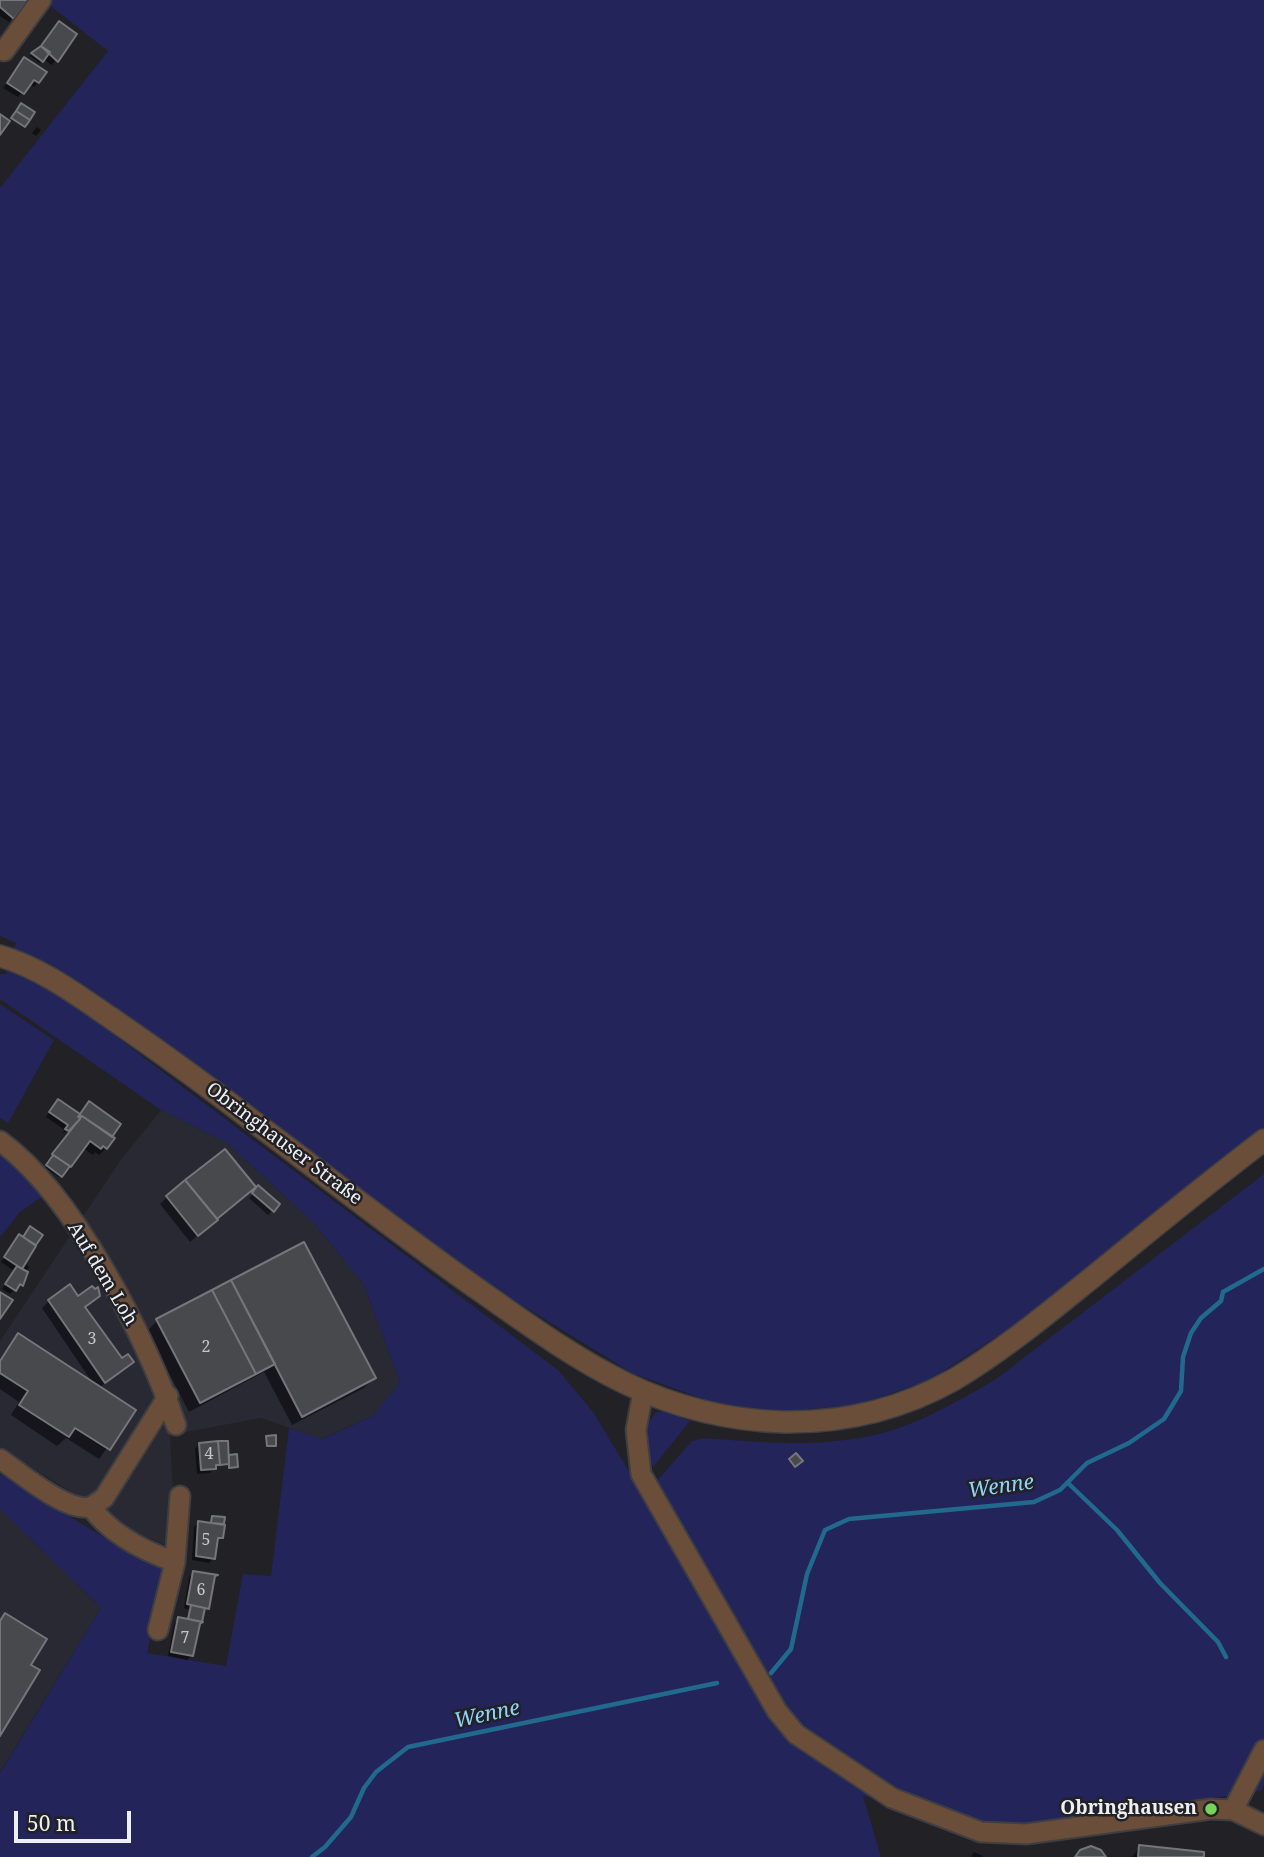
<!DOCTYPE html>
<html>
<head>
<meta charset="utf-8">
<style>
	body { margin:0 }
	#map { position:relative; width:1264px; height:1857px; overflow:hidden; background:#212126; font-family:"Noto Serif",serif }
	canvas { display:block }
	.scale { position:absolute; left:14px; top:1811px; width:117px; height:32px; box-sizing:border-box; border:4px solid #eeeff2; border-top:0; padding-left:9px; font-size:21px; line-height:24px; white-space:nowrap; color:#eeeff2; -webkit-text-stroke:5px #212126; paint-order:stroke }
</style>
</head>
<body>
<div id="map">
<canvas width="1264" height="1857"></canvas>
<div class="scale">50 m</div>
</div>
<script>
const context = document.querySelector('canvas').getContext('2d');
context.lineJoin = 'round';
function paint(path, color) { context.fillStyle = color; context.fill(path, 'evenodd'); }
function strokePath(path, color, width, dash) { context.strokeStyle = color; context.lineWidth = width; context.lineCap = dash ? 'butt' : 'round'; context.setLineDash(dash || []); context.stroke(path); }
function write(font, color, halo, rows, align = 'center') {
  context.font = font + ' "Noto Serif",serif'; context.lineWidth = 5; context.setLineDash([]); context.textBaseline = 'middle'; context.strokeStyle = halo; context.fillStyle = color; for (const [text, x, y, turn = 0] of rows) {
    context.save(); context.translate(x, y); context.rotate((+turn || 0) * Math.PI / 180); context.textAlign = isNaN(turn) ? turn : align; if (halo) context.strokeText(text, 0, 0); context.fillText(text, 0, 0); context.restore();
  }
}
const built = new Path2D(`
	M161,1110L226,1142L315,1224L364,1285L400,1382L373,1416L321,1439L261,1418L170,1435L174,1510L168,1546L130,1530L0,1447V1341L120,1161Z
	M0,1509L101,1608L0,1772Z`);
const green = new Path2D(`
	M43,0H1264V1130L1010,1328L928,1381L856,1405L785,1411L725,1407L632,1373L476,1277L114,1035L558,1370L593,1412L767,1698L655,1483L692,1441L704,1438C756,1442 807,1447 859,1438C908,1431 953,1404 996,1379L1264,1174V1784L1261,1791L1009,1828L863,1796L881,1857H0V1773L101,1608L0,1509V1474L133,1555L165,1570L147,1653L226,1666L243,1574L271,1576L289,1428L322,1439L373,1416L400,1382L364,1285L315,1224L226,1142L161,1110L0,999V974H6L16,943L0,936V188L108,51Z
	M0,1004L54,1040L8,1123L0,1118Z
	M0,1155L17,1167L43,1196L20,1212L0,1237Z
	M663,1411L690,1421L653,1467L647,1453L644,1429L655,1413Z`);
const shadow = new Path2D(`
	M0,0H25L9,22L0,16Z
	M55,28L56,60L52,65L43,59L40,63L30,56L35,50L38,52Z
	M24,59L38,82L34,87L29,84L18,97L3,88Z
	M37,127L41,130L36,136L32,133Z
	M54,1105L79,1115L84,1108L106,1148L99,1155L95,1152L93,1155L83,1148L59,1177L45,1168L49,1163L46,1162L75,1126L62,1134L65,1130L46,1117Z
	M254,1187L190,1242L160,1204L167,1197Z
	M258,1188L278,1205L268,1215L249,1198Z
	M28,1230L40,1235L21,1270L26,1264L29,1267L22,1278L24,1280L10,1294L2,1289L14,1271L1,1262L15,1241L24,1240Z
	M98,1296L84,1308L122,1361L131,1362L99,1388L134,1411L99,1459L66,1438L57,1446L11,1415L19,1402L0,1389V1359L19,1336L94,1385L42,1308L49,1301Z
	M157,1321L374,1378L364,1388L292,1425L264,1372L189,1412L147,1331Z
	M199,1444L227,1457L235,1456L236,1466H217L210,1473L197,1474L195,1449Z
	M212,1517L222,1524L214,1558L209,1563L192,1560L194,1527L198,1523L210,1524Z
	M194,1573L207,1608L199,1623L192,1655L187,1660L168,1656L174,1624L178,1619L187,1621L190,1610L184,1608L189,1577Z
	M1140,1847L1202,1857H1132Z
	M974,1852L983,1856L982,1857H971Z`);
const stream = new Path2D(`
	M1068,1483L1117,1530L1160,1583L1218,1642L1226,1657
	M771,1673L791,1649L807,1574L825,1530L849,1519L1034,1502L1060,1490L1087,1463L1129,1443L1164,1419L1181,1391L1183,1357L1191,1333L1201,1318L1221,1301L1223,1292L1264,1269
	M312,1857L325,1847L351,1817L364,1788L376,1772L408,1747L717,1683`);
const building = new Path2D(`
	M0,0H28L14,19L0,7Z
	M59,21L77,34L58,62L41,46Z
	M41,46L50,52L43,62L31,53Z
	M24,57L47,72L39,83L34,80L24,94L7,83Z
	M21,103L35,112L30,120L16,111Z
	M16,111L30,120L25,127L11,118Z
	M0,114L10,121L0,135Z
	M58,1099L80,1114V1119L69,1131L65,1129L68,1125L49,1112Z
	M89,1101L121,1124L112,1137L82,1116L78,1117Z
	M82,1116L115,1138L107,1149L103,1146L101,1149L90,1141L71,1167L52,1154Z
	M225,1149L256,1187L217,1219L185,1180Z
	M53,1155L70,1166L62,1177L46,1165Z
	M185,1180L218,1220L198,1236L166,1196Z
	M258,1185L280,1204L274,1212L252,1193Z
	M30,1226L43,1235L36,1245L23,1237Z
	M19,1234L36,1246L22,1269L4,1257Z
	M304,1242L376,1378L302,1417L231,1280Z
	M17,1266L28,1272L23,1286L20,1284L16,1291L5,1284Z
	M231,1280L275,1364L256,1374L212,1290Z
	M70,1284L78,1296L92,1286L95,1289L98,1287L100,1296L85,1307L122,1358L128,1354L134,1362L105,1383L48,1300Z
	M212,1290L256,1374L200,1403L156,1319Z
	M0,1292L13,1300L0,1319Z
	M18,1333L136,1410L110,1450L75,1428L69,1437L19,1405L28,1391L0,1373V1361Z
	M276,1435V1446H267L266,1436Z
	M218,1441H228L229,1464L220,1465Z
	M218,1441L220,1465H216V1469L201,1470L199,1443Z
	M796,1453L803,1461L795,1467L789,1459Z
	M237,1454L238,1467L229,1468V1455Z
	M212,1516L225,1517L224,1524L211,1523Z
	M198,1521L225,1525L223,1538H218L215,1559L196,1556Z
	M193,1571L218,1575L215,1576L209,1609L187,1604Z
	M191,1605L205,1608L202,1622L188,1619Z
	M5,1613L47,1639L31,1665L40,1670L0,1736V1621Z
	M178,1617L203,1622L200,1624L193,1656L171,1652Z
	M1139,1845L1204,1852V1857H1138Z
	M1091,1846L1101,1850L1106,1857H1075L1080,1850Z`);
const minor = new Path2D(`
	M4,51L41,0
	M0,1141C74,1195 147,1338 176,1425
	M643,1392L636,1430L641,1474L777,1711L796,1734L892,1798L981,1832L1026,1834L1211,1809L1233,1810L1264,1825
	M0,1459C21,1473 67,1513 91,1507C111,1535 144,1551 175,1562
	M91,1507L104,1498L168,1396
	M158,1630L175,1562L180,1496
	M1233,1810L1264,1750`);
const tertiary = new Path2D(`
	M0,956C41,968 76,994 111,1018C162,1053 213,1090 262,1128C334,1182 405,1238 479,1290C578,1360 656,1418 783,1422C843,1423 902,1409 955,1379C1005,1349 1049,1312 1094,1276C1150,1230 1206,1184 1264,1140`);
const markers = [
	[1211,1809,7,"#77d259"]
];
const numberNames = [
	["3",92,1339],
	["2",206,1347],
	["4",209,1454],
	["5",206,1540],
	["6",201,1590],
	["7",185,1638]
];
const streetNames = [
	["Obringhauser Straße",284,1144,37],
	["Auf dem Loh",102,1274,59]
];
const poiNames = [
	["Obringhausen",1197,1809]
];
const waterNames = [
	["Wenne",1001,1487,-8],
	["Wenne",487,1715,-12]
];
paint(built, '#282933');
paint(green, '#23245a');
paint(shadow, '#0007');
strokePath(stream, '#216a8e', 4.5);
paint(building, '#48494d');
strokePath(building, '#75767b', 2);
strokePath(minor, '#3e3e43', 23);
strokePath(tertiary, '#3e3e43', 24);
strokePath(minor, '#6a4e39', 19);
strokePath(tertiary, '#6a4e39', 21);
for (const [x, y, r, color] of markers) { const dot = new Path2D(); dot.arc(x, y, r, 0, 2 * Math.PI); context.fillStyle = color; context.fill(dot); strokePath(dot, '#212126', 2.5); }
write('16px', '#c4c6c9', null, numberNames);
write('19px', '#eeeff2', '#212126', streetNames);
write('bold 19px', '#eeeff2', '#212126', poiNames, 'right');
write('italic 21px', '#8fd2f7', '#212126', waterNames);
</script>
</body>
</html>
